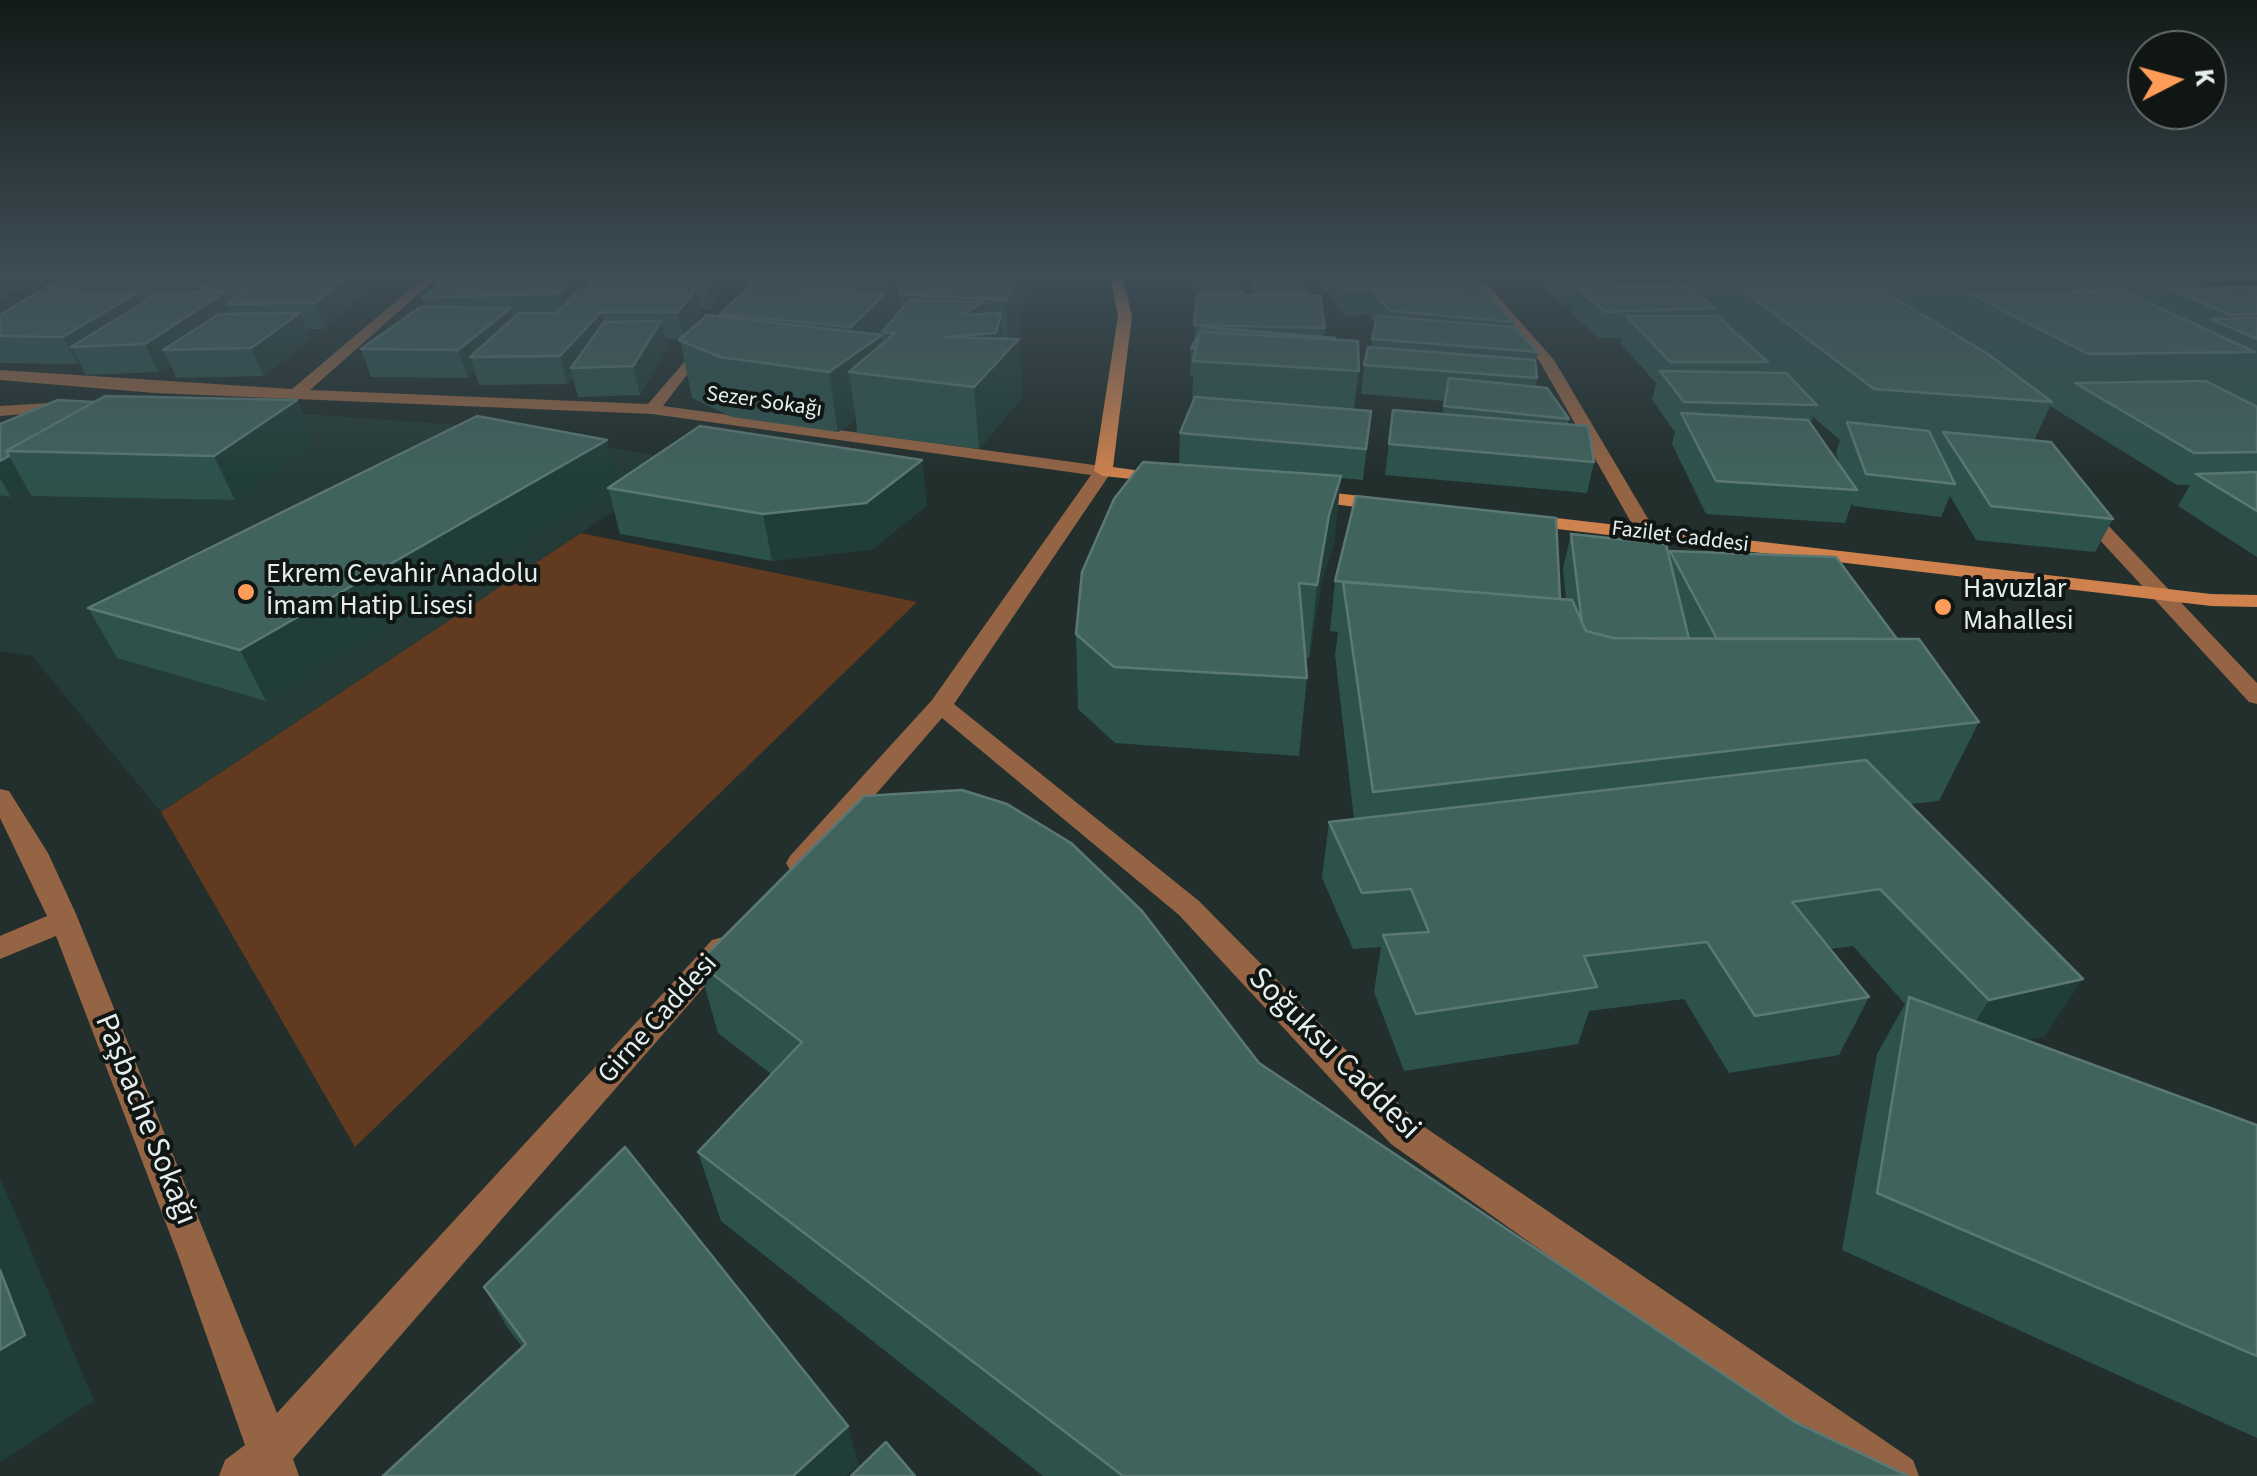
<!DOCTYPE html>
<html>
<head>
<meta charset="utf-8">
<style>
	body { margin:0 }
	#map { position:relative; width:2257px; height:1476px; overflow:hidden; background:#222f2c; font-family:"Source Sans 3",sans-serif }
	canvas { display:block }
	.north { position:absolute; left:2127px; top:30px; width:100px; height:100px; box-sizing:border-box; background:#101614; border:2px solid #666c6b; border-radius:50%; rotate:84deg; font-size:28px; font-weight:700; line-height:40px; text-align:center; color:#e6eeed }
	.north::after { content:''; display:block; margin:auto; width:35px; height:45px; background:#fe9c58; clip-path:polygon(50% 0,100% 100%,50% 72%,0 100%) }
</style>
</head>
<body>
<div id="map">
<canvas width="2257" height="1476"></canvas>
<div class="north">K</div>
</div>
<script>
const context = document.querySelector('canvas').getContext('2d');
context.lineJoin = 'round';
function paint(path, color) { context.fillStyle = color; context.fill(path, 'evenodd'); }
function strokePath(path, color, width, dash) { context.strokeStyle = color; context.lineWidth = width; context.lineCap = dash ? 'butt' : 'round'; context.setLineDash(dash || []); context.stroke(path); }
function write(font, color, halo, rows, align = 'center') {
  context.font = font + ' "Source Sans 3",sans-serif'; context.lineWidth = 8; context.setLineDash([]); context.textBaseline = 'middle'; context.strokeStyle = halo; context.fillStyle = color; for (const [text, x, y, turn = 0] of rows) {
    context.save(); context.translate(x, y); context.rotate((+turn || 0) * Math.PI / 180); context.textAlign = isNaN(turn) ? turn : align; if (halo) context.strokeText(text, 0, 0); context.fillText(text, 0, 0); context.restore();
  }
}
const built = new Path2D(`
	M109,400L488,427L689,461L161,812L32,656L0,651V454Z`);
const green = new Path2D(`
	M581,533L917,602L355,1147L161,812Z`);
const street = new Path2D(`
	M427,275H440L310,390L648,404L706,337L713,341L663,406L1109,467L1112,471L954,704L1199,901L1417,1122L1913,1460L1919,1476H1859L1391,1144L1179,915L942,718L810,870H790L786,863L790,856L932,700L1091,475L652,414L155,393L0,380V370L292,389Z
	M1466,275H1479L1554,360L1657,534L1654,538H1640L1540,362Z
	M66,402L74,407L72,410L0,416V406Z
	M2082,503L2089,505L2257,683V704L2249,702L2075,513V505Z
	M0,789L9,791L48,853L76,914L277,1413L712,940L723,937L734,940L738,948L293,1459L299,1476H219L225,1460L245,1445L178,1255L56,936L0,959V936L47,916L0,818Z`);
const secondary = new Path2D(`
	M1110,275H1122L1132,316L1113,467L1170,475V483L1103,476L1094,471L1118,316Z
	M1308,490L1388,499L1397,505L1388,511L1301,500L1299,496Z
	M1522,514L2211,594L2257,595V607L2211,606L1515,524L1512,520Z`);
const wall = new Path2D(`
	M65,275H389L381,281H373L374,284L326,329H307L311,340L263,376L176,378L170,364L158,372L86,375L80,363L77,364L0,363V315L48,292L45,288Z
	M447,275H596L586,285L587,290L588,286L597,275H735L732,281H723L724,286L712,309H700L701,314L690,330L721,317L720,314L748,288L746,279L1032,289L1033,298L1020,315L1021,326L1015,339H1019L1022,397L979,449L857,433L856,419L838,432L732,417L692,398L680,339H665L667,348L640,395L578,397L573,378L567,384L479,385L475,372L468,378L371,377L361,349L426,307L423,298Z
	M1189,275H1224V278L1244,295H1253L1246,275H1299L1325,328L1324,337L1359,371L1354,409L1371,411L1363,480L1341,478L1334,543L1321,584L1309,658L1305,657L1307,678L1299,756L1115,743L1078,709L1076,634L1179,464L1180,433L1192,405L1193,376H1190L1191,348L1194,342L1197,294V290H1192L1189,285Z
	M1313,275H1472L1480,283V288L1514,322V327L1538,352L1535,364L1537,378L1536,387L1569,419L1568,424L1594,462L1587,493L1385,475L1393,410L1442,414L1445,401L1361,394L1364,365L1371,347L1376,324L1370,317V314L1345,316L1329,296L1330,291H1324Z
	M1543,275H2202L2195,288L2257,287V557L2178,506L2190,485H2177L2050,406L2034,441L2113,519L2095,552L1976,540L1950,496L1941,517L1853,506L1852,503L1845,523L1706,514L1672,444L1675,432L1652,400L1656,383L1620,343L1621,338H1599L1571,314L1573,306H1565L1541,284ZM1813,417L1840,440L1836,453L1840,466L1810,424Z
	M297,400L314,442L235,500L32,496L27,488L11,497L0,495V424L94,402Z
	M618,481L927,505L873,549L772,561L620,534L609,491L266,701L117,658L88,608Z
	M1571,534L1669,556L1670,551L1897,639L1979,722L1939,801L1910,804L2045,1036L2027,1040L2257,1125V1438L1842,1250L1877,1054L1905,1004L1853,946L1830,949L1869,997L1839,1055L1729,1073L1684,999L1589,1011L1578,1044L1404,1071L1374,992L1381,947L1353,949L1322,878L1329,822L1354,819L1335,655L1338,632L1330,631L1335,581L1566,599L1563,568Z
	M698,963L1259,1063L1793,1421L1908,1476H1043L721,1221L698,1152L771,1074L718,1033Z
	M484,1287L859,1465L522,1347L507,1327Z`);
const shadedWall = new Path2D(`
	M0,275H59L29,291L6,292L8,297L0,302Z
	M204,275H229L200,287L207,304L226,291L231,304H227L234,320L163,350L170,364L158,372L145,344L202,307L192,284Z
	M348,275H370L374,284L326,329L316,303Z
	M379,275H389L381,281Z
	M574,275H584L588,290L566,319L559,293Z
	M585,275H596L588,285Z
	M712,275H722L724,286L712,309L707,283Z
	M886,275H916L899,294L900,314L882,332L887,377L849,372L856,419L838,432L829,372L855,354L851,327L879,299L878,287Z
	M1016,275H1039L1032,289L1033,298L1020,315L1021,326L1013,345L1019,339L1022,397L979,449L974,387L950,384L962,315L983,302L985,334L1001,313L1004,355L1008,350L1006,300Z
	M696,288L701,314L684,339L678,312Z
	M137,293L149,319L71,347L80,363L77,364L63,337Z
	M511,308L519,335L470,357L475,372L468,378L458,350Z
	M601,312L608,339L571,368L573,378L567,384L560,356Z
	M300,313L311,340L263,376L251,348Z
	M661,321L667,348L640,395L633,366Z
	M297,400L314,442L235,500L214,456Z
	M607,440L619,484L608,488L609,491L266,701L240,650Z
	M9,456L27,488L11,497L0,478V461Z
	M922,460L927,505L873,549L772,561L763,514Z
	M1341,476L1334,543L1321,584L1309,658L1317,585L1329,515Z
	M2083,979L2045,1036L1954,1057L1989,1000Z
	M0,1177L94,1401L0,1462Z
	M848,1426L859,1465L846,1476H793Z`);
const building = new Path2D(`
	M65,275H204L192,284L45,288Z
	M221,275H348L316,303L227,304L254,285L200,287Z
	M447,275H574L559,293L423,298Z
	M597,275H712L707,283L588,286Z
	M752,275H886L878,287L746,279Z
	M910,275H1017L1006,300L899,294Z
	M1191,275H1224V276L1192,277Z
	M1251,275H1299L1309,296L1259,295Z
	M1335,275H1472L1480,283L1347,290Z
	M1563,275H1680L1684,278L1570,280Z
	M1734,275H1845L1858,283L1746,284Z
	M1940,275H2065L2074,279L1953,282Z
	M1232,278L1244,295L1206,294L1197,280Z
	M752,284L884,294L851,327L720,314Z
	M1683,285L1716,308L1605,312L1577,288Z
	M1479,287L1514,322L1390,311L1373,291Z
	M2257,287V314L2230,315L2171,289Z
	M696,288L678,312H601L560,356L470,357L519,313H557L579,290Z
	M1878,288L1988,354L2052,402L1874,389L1744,291Z
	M226,291L145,344L71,347L159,293Z
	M2123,291L2255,352L2088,354L1971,294Z
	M38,292L137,293L63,337L0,336V315Z
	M1197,294L1320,296L1325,328L1194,325Z
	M910,300L983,302L962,315L1001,313L996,333L945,337L1019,339L974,387L849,372L895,333L882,332Z
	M420,307L511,308L458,350L361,349Z
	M300,313L251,348L163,350L219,314Z
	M707,315L882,335L829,372L720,357L679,340Z
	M1377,316L1514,327L1538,352L1372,339Z
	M1627,316H1717L1768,362H1670Z
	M2257,318V339L2211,319Z
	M661,321L633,366L571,368L604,322Z
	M1203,327L1335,338L1334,339L1200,332L1196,348H1191Z
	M1200,332L1358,341L1359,371L1193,361Z
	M1368,347L1535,360L1537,378L1364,365Z
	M1660,371L1786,373L1817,405L1684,402Z
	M1449,378L1547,388L1569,419L1444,406Z
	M2206,381L2257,407V452L2194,453L2075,383Z
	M105,396L297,400L214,456L6,451Z
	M1195,397L1371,411L1366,449L1180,433Z
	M58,400L94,402L6,451L9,456L0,461V424Z
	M1393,410L1588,426L1594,462L1389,444Z
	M1681,413L1808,420L1857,490L1716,481Z
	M477,416L607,440L240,650L88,608Z
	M1847,422L1929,431L1955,484L1866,474Z
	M700,426L922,460L866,503L763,514L608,488Z
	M1943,432L2051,442L2113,519L1991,506Z
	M1143,462L1341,476L1329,515L1317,585L1299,583L1307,678L1114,667L1076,634L1082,572L1114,499Z
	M2257,472V511L2196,474Z
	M1356,496L1556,518L1560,599L1335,581Z
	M1571,534L1666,544L1689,639L1613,638L1586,631L1582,623Z
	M1670,551L1836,557L1897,639H1717Z
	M1343,582L1572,600L1586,631L1613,638L1919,639L1979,722L1373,792Z
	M1866,760L2083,979L1989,1000L1880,889L1792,902L1869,997L1755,1016L1707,942L1584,956L1597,987L1416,1014L1383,935L1429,932L1411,889L1362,893L1329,822Z
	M962,790L1007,804L1071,843L1142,911L1259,1063L1793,1421L1908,1476H1123L698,1152L802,1042L698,963L864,796Z
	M1909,997L2257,1125V1356L1877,1193Z
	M625,1147L848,1426L793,1476H383L526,1344L484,1287Z
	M0,1270L25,1335L0,1350Z
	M886,1442L915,1476H851Z`);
const markers = [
	[246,592,10,"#fe9c58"],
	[1943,607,10,"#fe9c58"]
];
const farStreetnames = [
	["Sezer Sokağı",764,403,8],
	["Fazilet Caddesi",1680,538,7]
];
const poiNames = [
	["Ekrem Cevahir Anadolu",266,576],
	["İmam Hatip Lisesi",266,608],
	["Havuzlar",1963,591],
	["Mahallesi",1963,623]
];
const streetNames = [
	["Girne Caddesi",659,1020,-48]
];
const nearStreetnames = [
	["Soğuksu Caddesi",1333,1055,45],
	["Paşbache Sokağı",144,1120,68]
];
paint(built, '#253b37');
paint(green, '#623a1f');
paint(street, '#956444');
paint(secondary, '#d0824e');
paint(wall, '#2d524c');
paint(shadedWall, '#203d38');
paint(building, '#41635d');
strokePath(building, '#5b7874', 2.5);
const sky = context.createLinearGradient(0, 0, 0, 481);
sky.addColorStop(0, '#131a18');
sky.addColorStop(0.57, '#3e4d56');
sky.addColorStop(1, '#3e4d5600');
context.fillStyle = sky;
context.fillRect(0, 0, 2257, 481);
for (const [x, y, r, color] of markers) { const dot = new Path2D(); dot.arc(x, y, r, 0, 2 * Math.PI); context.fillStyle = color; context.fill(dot); strokePath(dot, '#101614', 4); }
write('22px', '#e6eeed', '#101614', farStreetnames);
write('28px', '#e6eeed', '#101614', poiNames, 'left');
write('28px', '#e6eeed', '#101614', streetNames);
write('32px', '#e6eeed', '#101614', nearStreetnames);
</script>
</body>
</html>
